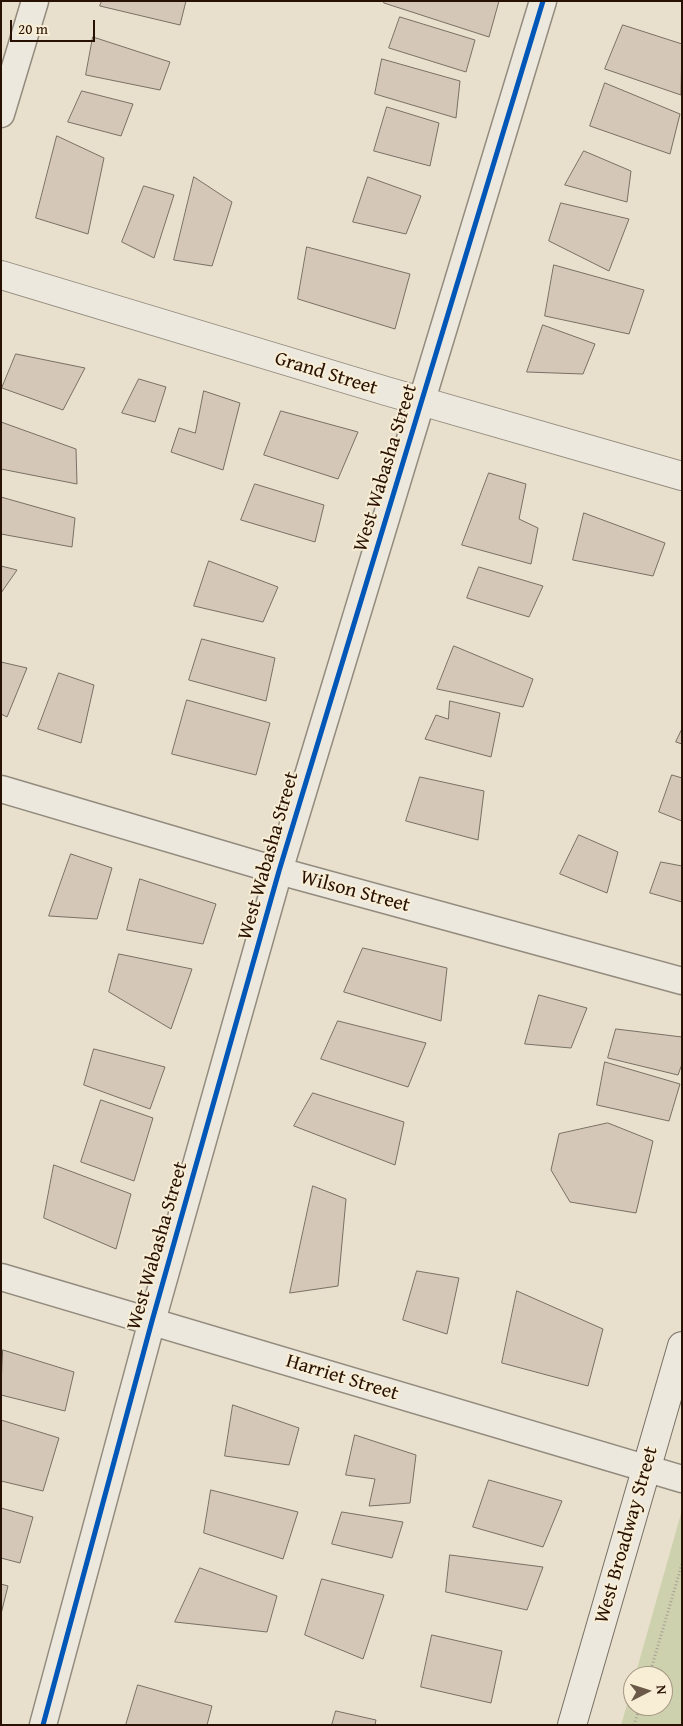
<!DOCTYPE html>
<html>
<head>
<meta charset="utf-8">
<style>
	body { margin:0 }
	#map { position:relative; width:683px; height:1726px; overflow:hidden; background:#e8e0cc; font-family:"Gentium Book Plus",serif }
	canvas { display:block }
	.frame { position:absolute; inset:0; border:2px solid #281103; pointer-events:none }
	.north { position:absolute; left:623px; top:1666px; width:50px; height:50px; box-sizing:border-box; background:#f8eed6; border:1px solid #a59682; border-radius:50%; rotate:85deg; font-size:14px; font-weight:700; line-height:20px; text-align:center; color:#281103 }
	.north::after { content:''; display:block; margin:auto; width:18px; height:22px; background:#6b5949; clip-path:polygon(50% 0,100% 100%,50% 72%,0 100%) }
	.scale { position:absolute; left:10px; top:20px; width:85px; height:22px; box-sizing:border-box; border:2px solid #281103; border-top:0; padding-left:6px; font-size:15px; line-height:18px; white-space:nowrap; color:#281103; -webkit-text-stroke:4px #f8eed6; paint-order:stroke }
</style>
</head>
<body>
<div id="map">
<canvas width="683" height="1726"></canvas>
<div class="frame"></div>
<div class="north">N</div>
<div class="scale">20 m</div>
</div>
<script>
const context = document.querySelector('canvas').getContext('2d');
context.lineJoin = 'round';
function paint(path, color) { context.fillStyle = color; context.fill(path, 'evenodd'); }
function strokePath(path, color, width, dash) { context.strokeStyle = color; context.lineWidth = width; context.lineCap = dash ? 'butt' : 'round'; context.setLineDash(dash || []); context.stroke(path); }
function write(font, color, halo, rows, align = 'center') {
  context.font = font + ' "Gentium Book Plus",serif'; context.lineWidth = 4; context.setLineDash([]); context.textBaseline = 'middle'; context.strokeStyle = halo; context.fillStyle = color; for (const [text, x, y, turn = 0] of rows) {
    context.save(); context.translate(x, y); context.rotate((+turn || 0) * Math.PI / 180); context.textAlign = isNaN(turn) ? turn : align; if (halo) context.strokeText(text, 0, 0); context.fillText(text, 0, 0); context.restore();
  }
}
const green = new Path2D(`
	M682,1510V1725H621L633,1684V1706H663V1676H635Z`);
const building = new Path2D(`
	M102,1H186L180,25L100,6Z
	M384,1H499L489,37L384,3Z
	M400,17L475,40L466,72L389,48Z
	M623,25L682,44L681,95L605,69Z
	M93,37L170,62L160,90L86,75Z
	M382,59L460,81L456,118L375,94Z
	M605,83L680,114L670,154L590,126Z
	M82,91L133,104L121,136L68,122Z
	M387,107L439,123L430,166L374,151Z
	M57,136L104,158L88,234L36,218Z
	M584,151L631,171L627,202L565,185Z
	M194,177L232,202L212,266L174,260Z
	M368,177L421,196L406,234L353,222Z
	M144,186L174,195L154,258L122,242Z
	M561,203L629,219L609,271L549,241Z
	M307,247L410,274L395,329L298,299Z
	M554,265L644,290L629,334L545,316Z
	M543,325L595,344L583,374L527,372Z
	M16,354L85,368L63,410L2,388Z
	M139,379L166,387L155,422L122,413Z
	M204,391L240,403L223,470L171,452L179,428L195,433Z
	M281,411L358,432L338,479L264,455Z
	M1,422L76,449L77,484L1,469Z
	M489,473L526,484L519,519L538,528L531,564L462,545Z
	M255,484L324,505L315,542L241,520Z
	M1,497L75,518L72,547L1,534Z
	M584,513L665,543L653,576L573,560Z
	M209,561L278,587L263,622L194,606Z
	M1,566L17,570L1,593Z
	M479,567L543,586L529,617L467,598Z
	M202,639L275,658L266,701L189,680Z
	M454,646L533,679L523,707L437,689Z
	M1,662L27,668L7,717L1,714Z
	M59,673L94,685L81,743L38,729Z
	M187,700L270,723L256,775L172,754Z
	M450,701L500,713L491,757L425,739L436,715L448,719Z
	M682,729V744L676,742Z
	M672,775L682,778V821L659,812Z
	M420,777L484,791L478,840L406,821Z
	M579,835L618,852L607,893L560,874Z
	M71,854L112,868L97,919L49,916Z
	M661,862L682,866V902L650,893Z
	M140,879L216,904L203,944L127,930Z
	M363,948L447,968L441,1021L344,992Z
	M119,954L192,969L171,1029L109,992Z
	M539,995L587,1008L571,1048L525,1044Z
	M338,1021L426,1043L408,1087L321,1059Z
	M616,1029L682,1037V1064L678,1075L608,1058Z
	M94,1049L165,1067L150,1109L84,1085Z
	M605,1062L680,1084L669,1121L597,1105Z
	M313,1093L404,1122L395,1165L294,1126Z
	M101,1100L153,1118L134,1181L81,1162Z
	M608,1123L653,1141L636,1213L570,1202L551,1170L559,1134Z
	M54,1165L131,1194L116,1249L44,1218Z
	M313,1186L346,1199L338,1286L290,1293Z
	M417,1271L459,1278L447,1334L403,1320Z
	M517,1291L603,1329L588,1386L502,1363Z
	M3,1350L74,1372L65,1411L1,1395Z
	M233,1405L299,1428L289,1465L225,1456Z
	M1,1420L59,1438L43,1491L1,1481Z
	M355,1435L416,1455L410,1503L369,1506L375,1479L346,1475Z
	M489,1480L562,1501L543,1547L473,1527Z
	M211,1490L298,1512L283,1559L204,1533Z
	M1,1508L33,1517L20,1563L1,1558Z
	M342,1512L403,1522L392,1558L332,1544Z
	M450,1555L543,1567L527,1610L446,1592Z
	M200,1568L277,1596L267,1632L175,1622Z
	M322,1579L384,1595L363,1659L305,1635Z
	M1,1584L8,1586L1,1614Z
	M432,1635L502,1651L491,1703L421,1687Z
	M138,1685L212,1706L207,1725H126Z
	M336,1711L376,1720L375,1725H332Z`);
const path = new Path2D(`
	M649,1676L682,1564
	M634,1725L640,1706`);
const minor = new Path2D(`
	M1,114L35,1
	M1,789L279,871L682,981
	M1,1277L682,1479
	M43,1725L152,1321L279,871L543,1`);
const tertiary = new Path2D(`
	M1,275L386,391L682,476`);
const secondary = new Path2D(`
	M572,1725L682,1346`);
const cycleway = new Path2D(`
	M43,1725L152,1321L279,871L543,1`);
const streetNames = [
	["Grand Street",326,374,17],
	["West Wabasha Street",386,468,-73],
	["West Wabasha Street",269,856,-74],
	["Wilson Street",355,892,15],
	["West Wabasha Street",158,1246,-74],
	["Harriet Street",342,1378,17],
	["West Broadway Street",627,1535,-74]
];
paint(green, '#ced1ae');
paint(building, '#d5c7b8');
strokePath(building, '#787064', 1);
strokePath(minor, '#938b7e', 29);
strokePath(tertiary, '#938b7e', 30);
strokePath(secondary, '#787064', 30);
strokePath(path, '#a69f96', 3, [1, 2.5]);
strokePath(minor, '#ece8de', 26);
strokePath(tertiary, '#ece8de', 28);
strokePath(secondary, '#ece8de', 28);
strokePath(cycleway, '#0057b8', 5);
write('20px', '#281103', '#f8eed6', streetNames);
</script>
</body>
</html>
